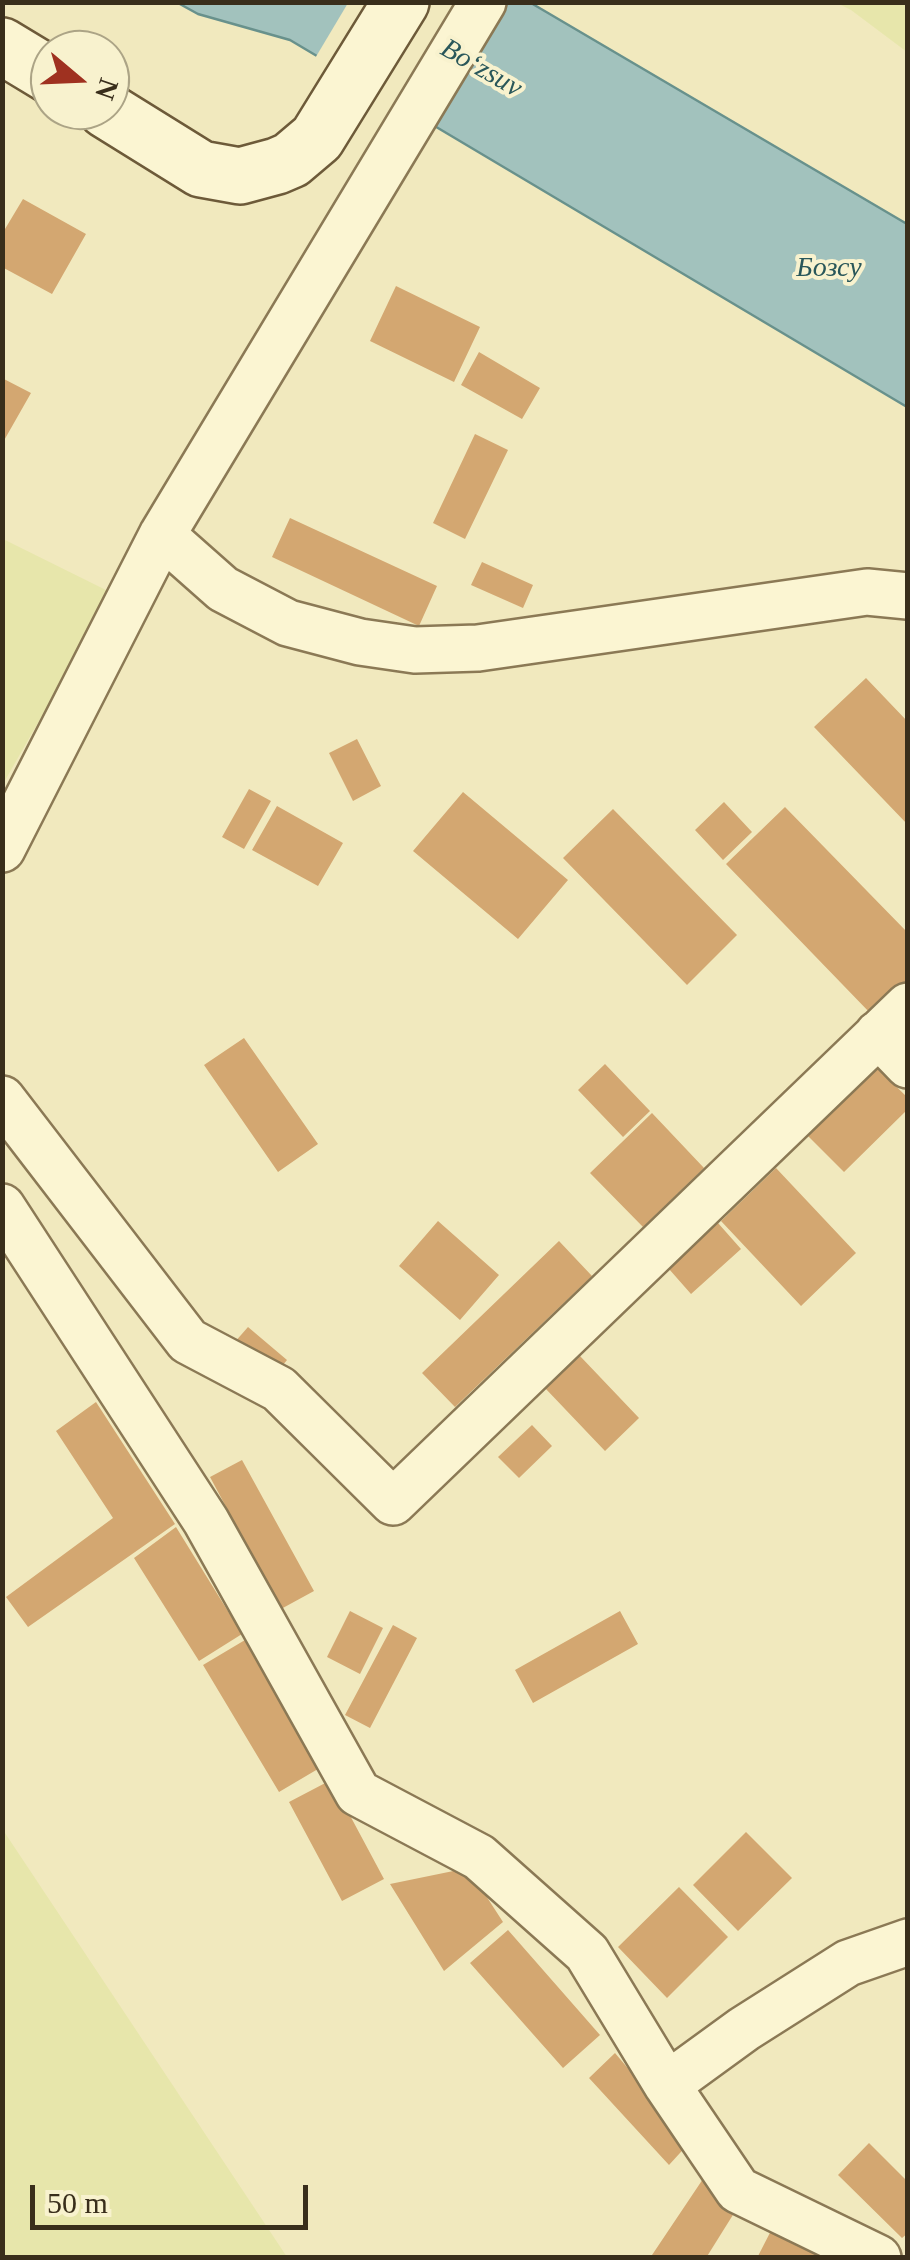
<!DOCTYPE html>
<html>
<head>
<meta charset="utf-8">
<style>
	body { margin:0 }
	#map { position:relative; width:910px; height:2260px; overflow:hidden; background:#f1e9be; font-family:"Times New Roman",serif }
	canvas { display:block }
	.frame { position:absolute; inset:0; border:5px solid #392e1b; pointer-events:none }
	.north { position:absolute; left:30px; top:30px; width:100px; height:100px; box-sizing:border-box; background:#f8f2ce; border:2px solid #aca486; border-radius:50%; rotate:109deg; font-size:28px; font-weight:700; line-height:40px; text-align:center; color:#392e1b }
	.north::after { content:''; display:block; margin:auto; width:35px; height:45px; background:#9f3120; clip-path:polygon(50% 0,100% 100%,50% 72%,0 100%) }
	.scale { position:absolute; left:30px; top:2185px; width:278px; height:45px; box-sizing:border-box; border:5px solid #392e1b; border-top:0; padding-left:12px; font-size:30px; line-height:35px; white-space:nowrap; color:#392e1b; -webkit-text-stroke:8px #f8f2ce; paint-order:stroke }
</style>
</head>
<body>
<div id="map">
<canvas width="910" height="2260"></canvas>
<div class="frame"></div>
<div class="north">N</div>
<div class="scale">50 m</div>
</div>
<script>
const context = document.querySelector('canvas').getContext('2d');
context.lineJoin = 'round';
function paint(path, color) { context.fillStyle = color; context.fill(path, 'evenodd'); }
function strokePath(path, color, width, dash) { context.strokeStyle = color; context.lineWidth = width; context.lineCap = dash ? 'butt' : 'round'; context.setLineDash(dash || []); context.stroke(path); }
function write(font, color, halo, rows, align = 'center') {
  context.font = font + ' "Times New Roman",serif'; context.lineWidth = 8; context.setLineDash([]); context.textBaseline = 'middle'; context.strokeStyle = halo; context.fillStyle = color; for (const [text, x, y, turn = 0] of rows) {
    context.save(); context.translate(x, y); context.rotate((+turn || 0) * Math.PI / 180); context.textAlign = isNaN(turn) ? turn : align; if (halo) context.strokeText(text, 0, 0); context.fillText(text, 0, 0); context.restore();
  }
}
const farmland = new Path2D(`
	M837,3H907V52L851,10Z
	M3,539L112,593L3,784Z
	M2,1830H3L287,2257H3Z`);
const water = new Path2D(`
	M178,3H531L907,224V407L290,40L198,14Z`);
const pier = new Path2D(`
	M348,3H507L433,130L314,60Z`);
const building = new Path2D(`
	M23,199L86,234L52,294L2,267V234Z
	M396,286L480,327L454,382L370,341Z
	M479,352L540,388L522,419L461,385Z
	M2,378L31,393L2,444Z
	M475,434L508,450L465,539L433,523Z
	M290,518L437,586L419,626L272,557Z
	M482,562L533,585L523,608L471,585Z
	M866,678L908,722V825L814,727Z
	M357,739L381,786L353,801L329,753Z
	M249,789L271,801L244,849L222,837Z
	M463,792L568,880L518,939L413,851Z
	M724,802L752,832L723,860L695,830Z
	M277,806L343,843L318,886L252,850Z
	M785,807L908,933V980L872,1015L726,864Z
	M613,809L737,935L687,985L563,858Z
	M244,1038L318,1144L278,1172L204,1065Z
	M605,1064L650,1111L623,1137L578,1090Z
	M874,1065L908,1098V1109L844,1172L807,1135Z
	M652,1113L704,1168L643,1227L590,1173Z
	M776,1168L856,1253L801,1306L721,1221Z
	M438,1221L499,1275L460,1320L399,1266Z
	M718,1223L741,1249L691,1294L669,1269Z
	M559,1241L592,1276L455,1407L422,1373Z
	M248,1327L287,1360L274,1376L234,1343Z
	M580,1356L639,1418L605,1451L545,1388Z
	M96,1402L175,1524L28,1627L6,1597L113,1518L56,1431Z
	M532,1425L552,1446L519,1478L498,1457Z
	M242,1460L314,1591L281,1609L210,1477Z
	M176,1527L242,1634L199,1661L134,1558Z
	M350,1611L383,1628L360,1674L327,1657Z
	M620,1611L638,1644L533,1703L515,1670Z
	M393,1625L417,1638L370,1728L345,1715Z
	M245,1640L323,1766L279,1792L203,1665Z
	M331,1780L384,1879L342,1901L289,1802Z
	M746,1832L792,1878L738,1931L693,1885Z
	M468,1868L503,1922L444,1971L390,1884Z
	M679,1887L728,1937L667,1998L618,1947Z
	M508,1930L600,2035L563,2068L470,1963Z
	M615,2053L690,2142L669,2165L589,2078Z
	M869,2143L908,2182V2233L902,2238L838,2175Z
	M709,2170L741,2202L706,2258H650Z
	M775,2223L841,2258H757Z`);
const minor = new Path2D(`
	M162,535L223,589L288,623L360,642L415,650L478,648L867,592L908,596
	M2,849L162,535L483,2
	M878,1034L908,1065
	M2,1099L188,1341L279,1389L393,1502L908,1006
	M2,1207L206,1521L358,1793L479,1857L587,1953L667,2085L738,2190L878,2258
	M667,2085L744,2029L848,1963L908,1942`);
const secondary = new Path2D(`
	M2,46L50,75
	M106,110L201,169L240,176L277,166L291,160L317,138L401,2`);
const waterNames = [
	["Boʻzsuv",481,69,30],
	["Бозсу",829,269]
];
paint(farmland, '#e7e6ab');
paint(water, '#a2c2bd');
strokePath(water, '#68918c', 2.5);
paint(pier, '#f1e9be');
paint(building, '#d3a771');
strokePath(minor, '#8b7955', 50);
strokePath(secondary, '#6d5a39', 60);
strokePath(minor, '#fbf5d2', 45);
strokePath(secondary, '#fbf5d2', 55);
write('italic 28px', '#29575a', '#f8f2ce', waterNames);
</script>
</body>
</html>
